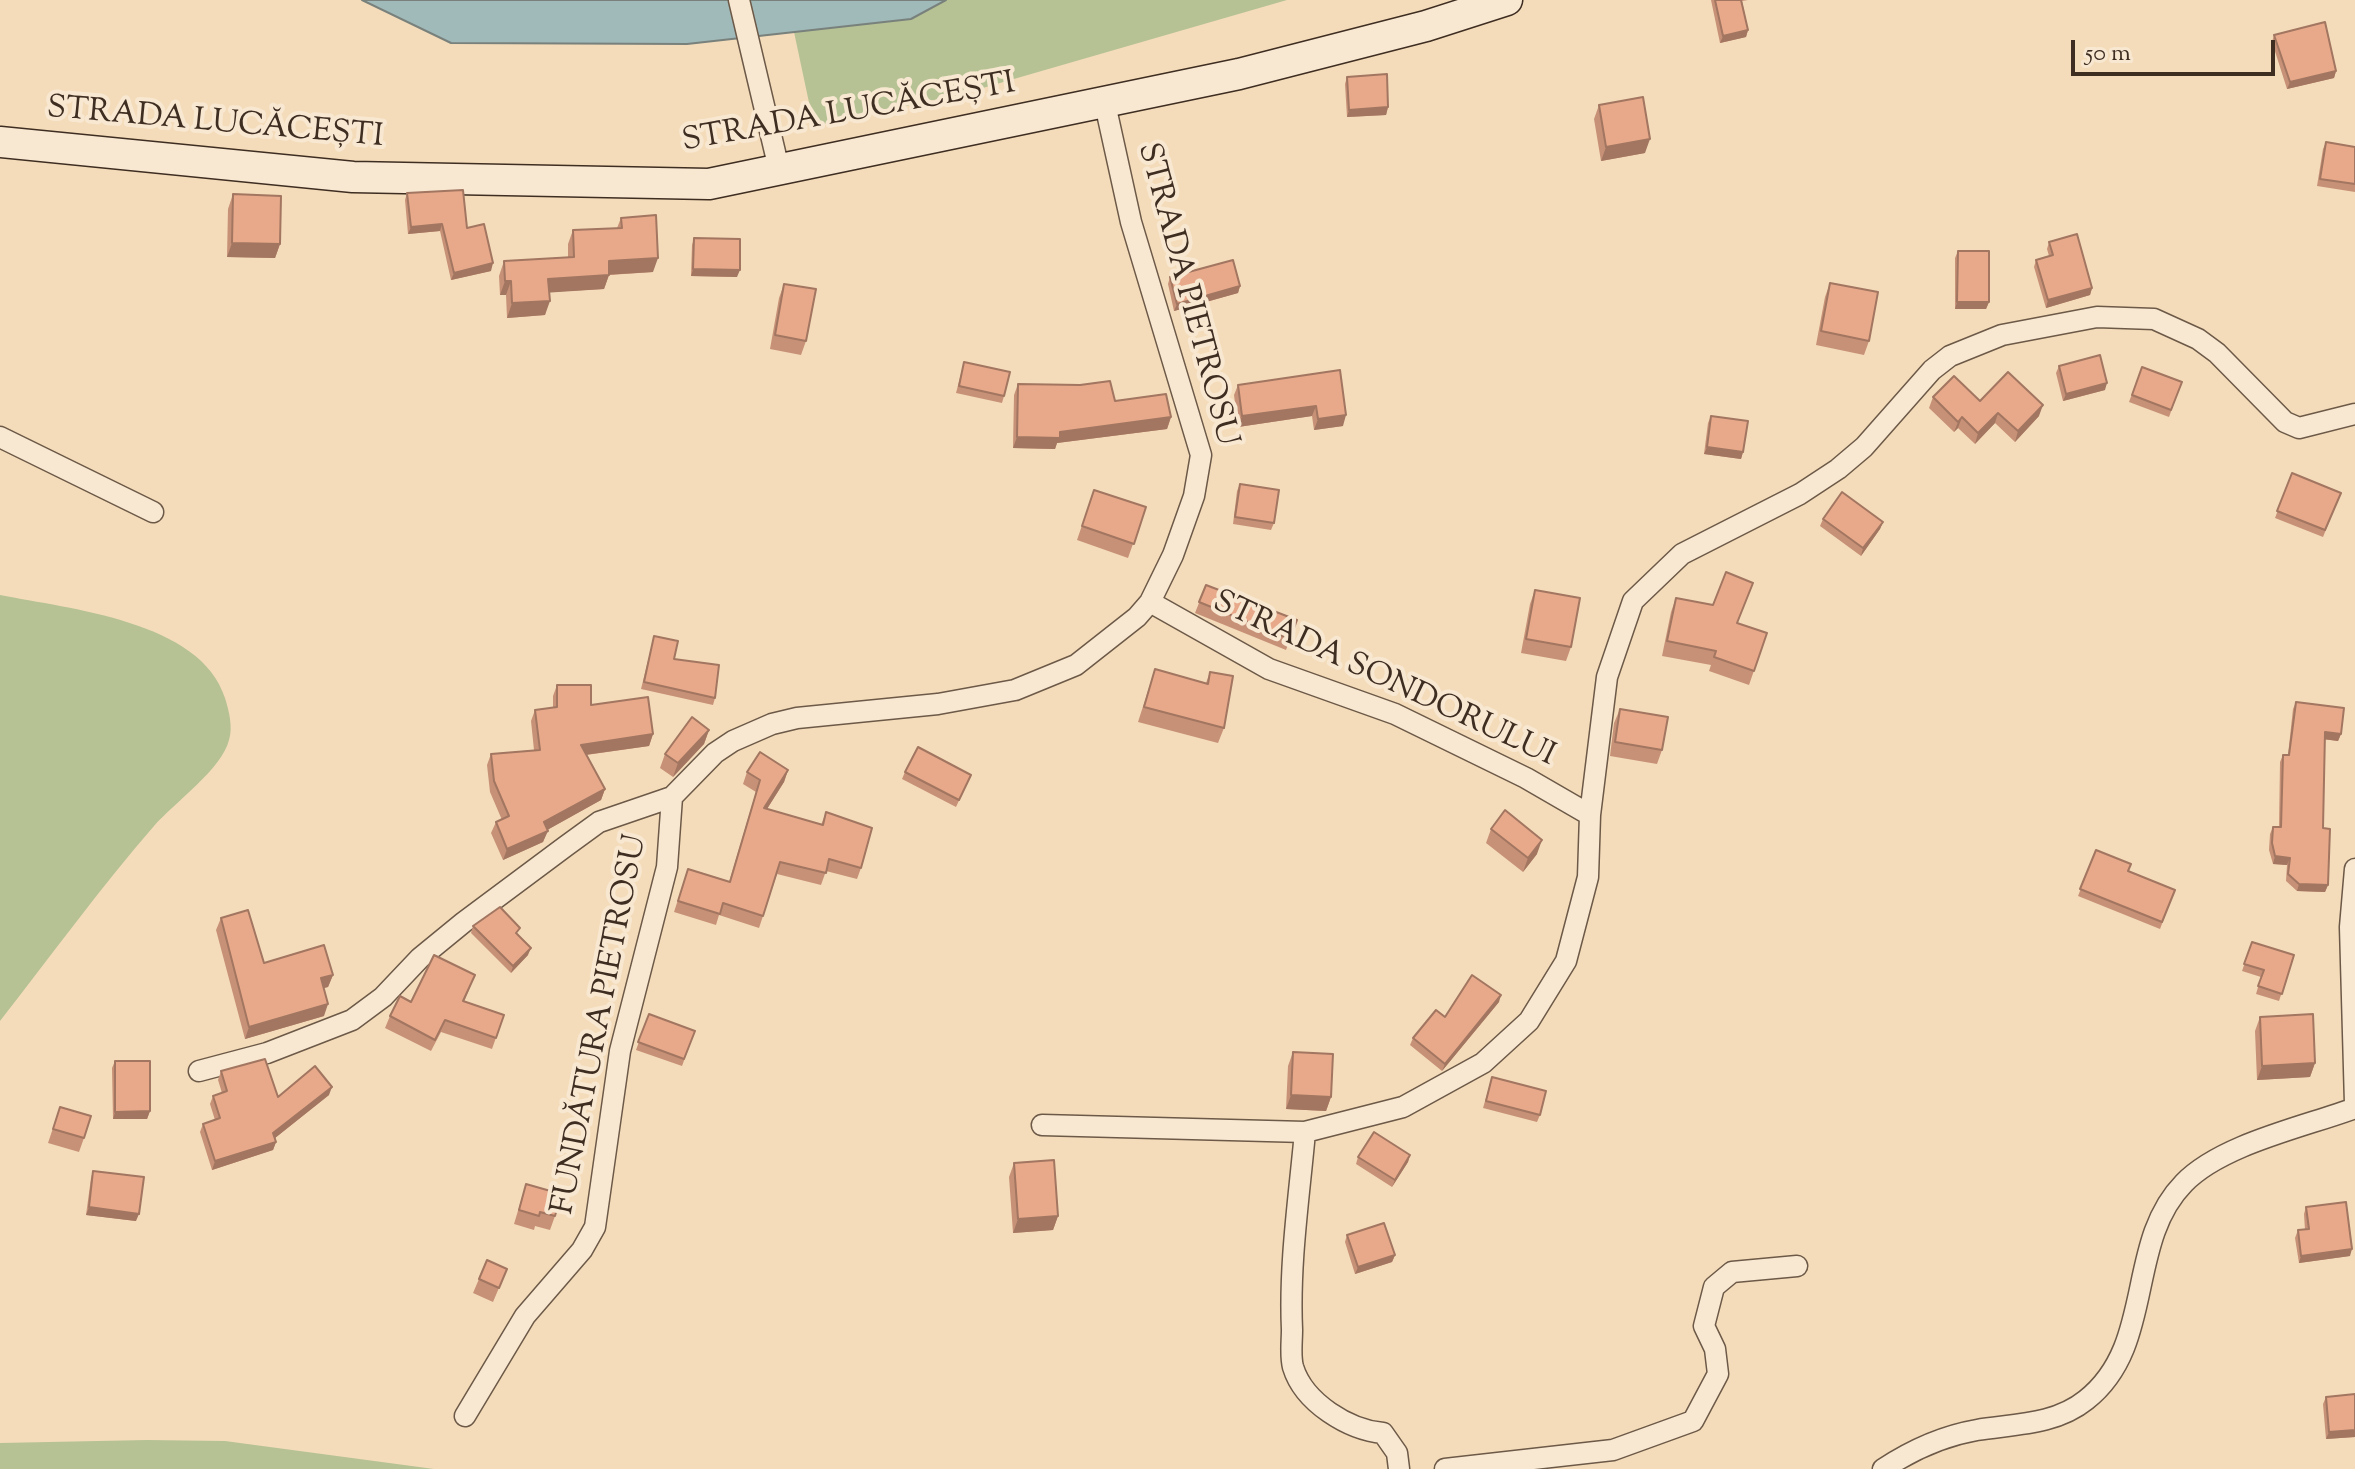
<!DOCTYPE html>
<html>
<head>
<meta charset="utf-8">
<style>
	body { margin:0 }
	#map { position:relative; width:2355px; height:1469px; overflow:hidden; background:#f4dcba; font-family:"Sorts Mill Goudy",serif }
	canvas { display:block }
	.scale { position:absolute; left:2071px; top:40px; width:204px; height:36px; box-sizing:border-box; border:4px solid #3e2d21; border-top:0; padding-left:10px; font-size:24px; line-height:28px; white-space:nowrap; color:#3e2d21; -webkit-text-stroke:6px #f8e8d2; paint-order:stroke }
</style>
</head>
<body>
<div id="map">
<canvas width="2355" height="1469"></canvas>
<div class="scale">50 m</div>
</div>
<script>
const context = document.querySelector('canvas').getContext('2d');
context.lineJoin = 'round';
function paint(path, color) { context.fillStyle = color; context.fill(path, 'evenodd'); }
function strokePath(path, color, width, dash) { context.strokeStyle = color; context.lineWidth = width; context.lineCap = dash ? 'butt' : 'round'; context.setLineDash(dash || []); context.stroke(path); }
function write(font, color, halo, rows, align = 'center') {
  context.font = font + ' "Sorts Mill Goudy",serif'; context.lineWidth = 8; context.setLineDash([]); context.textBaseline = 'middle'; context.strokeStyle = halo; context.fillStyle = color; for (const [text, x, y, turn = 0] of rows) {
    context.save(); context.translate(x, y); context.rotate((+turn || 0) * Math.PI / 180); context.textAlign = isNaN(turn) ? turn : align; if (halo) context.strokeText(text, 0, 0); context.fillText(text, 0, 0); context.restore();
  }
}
const green = new Path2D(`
	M946,0H1287L962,94L814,126L794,32L910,19Z
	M0,595C70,609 201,621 225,698C229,711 233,727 229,740C222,769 174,803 154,826C100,888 51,956 0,1021Z
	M147,1440L225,1441L434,1469H0V1443Z`);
const water = new Path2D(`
	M362,0H946L911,19L687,44L451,43Z`);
const minor = new Path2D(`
	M739,0L779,169
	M0,437L153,512
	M1150,602L1269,669L1395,714L1526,778L1590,815
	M2355,869L2350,927L2355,1104
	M199,1071L267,1053L352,1020L383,997L420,958L464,922L566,846L599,822L672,797L715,753L733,741L772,724L797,718L938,704L1015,690L1076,665L1137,617L1150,602L1173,555L1194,496L1201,455L1131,222L1105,104
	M1042,1125L1305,1132L1403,1107L1483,1063L1529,1021L1566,961L1588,877L1590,815L1607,677L1633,601L1682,554L1800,494L1838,469L1864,447L1932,370L1950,356L2002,335L2097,317L2154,319L2198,339L2217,353L2285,422L2299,428L2355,414
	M1305,1132C1299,1198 1289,1264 1292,1330C1292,1341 1290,1356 1293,1367C1304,1403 1349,1430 1383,1433L1397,1453L1399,1469
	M465,1416L525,1316L582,1250L595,1227L620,1051L667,867L672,797
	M1445,1469L1613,1450L1693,1421L1718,1374L1715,1349L1704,1326L1714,1287L1732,1272L1797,1266
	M1883,1469C1912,1450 1942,1436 1977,1430C2014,1424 2055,1425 2086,1400C2156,1345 2125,1243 2184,1183C2222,1144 2304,1127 2355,1108`);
const secondary = new Path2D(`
	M0,142L353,177L709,184L1239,74L1426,26L1507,0`);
const wall = new Path2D(`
	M1711,0H1748L1742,1L1748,30L1746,37L1720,43Z
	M2274,35L2336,71L2334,78L2287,89L2272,42Z
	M1347,77L1388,107L1386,115L1347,117L1345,84Z
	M1599,105L1645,153L1601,161L1594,119Z
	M2326,142L2355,147V192L2317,186L2323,149Z
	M407,193L467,228L491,271L451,280L440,231L408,234L405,200Z
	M233,194L280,244L275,258L227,257L228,209Z
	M621,218L653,272L609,275L604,289L549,292L545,315L507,318L506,295H500L499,276L504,261L568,257V244L573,230L617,228Z
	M694,238L737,277L691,276L692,245Z
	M2049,242L2092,288L2090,295L2046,308L2034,267L2036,260L2049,256L2047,249Z
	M1958,251L1989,302L1986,309H1955V258Z
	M1170,277L1240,286L1238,293L1174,311L1168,284Z
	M1830,283L1869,341L1864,355L1816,345L1825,297Z
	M784,284L806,341L801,355L770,349L779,298Z
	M964,362L1004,396L1002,403L956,393Z
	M2059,366L2105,390L2063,401L2056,373Z
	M2142,367L2182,382L2169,417L2129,402Z
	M1340,370L1343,426L1314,430L1312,416L1238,427L1234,395L1238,385Z
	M1018,384L1080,385L1115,401L1171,417L1167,429L1057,443L1055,449L1013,448L1014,395Z
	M1933,397L1980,401L2039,416L2015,442L1995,423L1975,444L1958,428L1954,432L1929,408Z
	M1711,416L1743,452L1741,459L1704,454L1708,423Z
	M2292,473L2341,493L2323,537L2275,518Z
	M1240,484L1274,523L1271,530L1233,524L1237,491Z
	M1094,490L1146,507L1128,558L1077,540Z
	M1823,519L1883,522L1880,529L1861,556L1820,526Z
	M1206,585L1297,620L1286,650L1195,613Z
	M1535,590L1571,647L1566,661L1521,653L1530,604Z
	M1676,598L1713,605L1737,623L1767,633L1749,685L1709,671L1711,665L1662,656L1671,612Z
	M654,636L674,659L715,698L713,705L641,689Z
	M1155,669L1206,683L1210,672L1224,728L1218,743L1138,722Z
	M557,685L591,705L653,734L649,746L586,755L605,789L601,800L547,830L543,842L503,860L491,833L496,822L502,820L490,792L487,765L491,754L534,750L531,721L535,710L553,708V696Z
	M2296,702L2341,734L2338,741L2324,739L2323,828L2328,885L2325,892L2297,891L2286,881L2287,865L2273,864L2269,850L2270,834L2273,827H2279L2280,762L2283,755H2288L2293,709Z
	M1620,709L1662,750L1657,764L1610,756L1614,723Z
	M709,730L704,744L673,777L660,768L665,754Z
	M788,770L784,782L767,809L821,825L826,812L861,868L857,879L826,871L821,885L777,874L759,928L719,915L716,925L674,912L688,869L729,882L756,792L743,784L747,772Z
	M905,772L971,775L956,807L902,779Z
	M1491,829L1537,854L1523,872L1486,843Z
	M2096,850L2128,871L2175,890L2160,929L2078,896Z
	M221,918L264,963L333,975L328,987L324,988V1016L245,1039L216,930Z
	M473,926L518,935L528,955L511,973L471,933Z
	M2252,942L2294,955L2279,1001L2256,994L2261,977L2242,971Z
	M475,975L464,1002L504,1015L492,1049L441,1032L431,1051L385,1028L390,1016L411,1002Z
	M1499,1002L1442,1071L1410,1045L1413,1038L1445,1017Z
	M649,1014L695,1031L682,1066L636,1050Z
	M2260,1017L2315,1063L2310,1077L2257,1080L2255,1031Z
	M1293,1052L1331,1097L1326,1111L1286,1109L1288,1066Z
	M115,1061L150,1111L147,1119H113L112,1068Z
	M221,1071L278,1097L329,1095L275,1138L276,1142L273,1150L212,1170L200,1132L203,1124L215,1120L210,1104L213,1096L222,1093L218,1080Z
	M1492,1077L1540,1115L1537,1122L1483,1108Z
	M60,1107L84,1138L79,1152L48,1143Z
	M1410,1155L1408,1162L1392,1187L1356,1164L1358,1157Z
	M1014,1163L1058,1216L1053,1230L1013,1233L1009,1177Z
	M93,1171L136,1221L86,1215L91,1178Z
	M526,1184L555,1216L550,1230L535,1226L534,1230L514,1224Z
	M2306,1207L2350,1256L2299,1263L2295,1238L2298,1230H2305L2304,1214Z
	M1347,1235L1395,1255L1392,1262L1355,1274L1345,1242Z
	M507,1269L493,1302L473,1293L479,1279Z
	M2355,1394V1437L2326,1439L2323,1404L2326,1397Z`);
const shadedWall = new Path2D(`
	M1748,30L1746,37L1720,43L1723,36Z
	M2336,71L2334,78L2287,89L2290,82Z
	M1388,107L1386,115L1347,117L1349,110Z
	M1650,139L1645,153L1601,161L1606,147Z
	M442,224L440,231L408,234L411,227Z
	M232,243L280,244L275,258L227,257Z
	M658,258L653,272L604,275L609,261Z
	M493,263L491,271L451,280L454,273Z
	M693,269L740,270L737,277L691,276Z
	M609,275L604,289L543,293L548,279Z
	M505,281H511L506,295H500Z
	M1240,286L1238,293L1174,311L1177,304Z
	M2092,288L2090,295L2046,308L2048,300Z
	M550,301L545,315L507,318L512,303Z
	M1957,302H1989L1986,309H1955Z
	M2107,383L2105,390L2063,401L2066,394Z
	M2043,405L2039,416L2015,442L2018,431Z
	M1316,406L1312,416L1238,427L1242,416Z
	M1998,413L1995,423L1975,444L1978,433Z
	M1346,415L1343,426L1314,430L1318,419Z
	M1171,417L1167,429L1057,443L1055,449L1013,448L1017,437Z
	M1962,417L1958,428L1954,432L1958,422Z
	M1707,447L1743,452L1741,459L1704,454Z
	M1883,522L1880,529L1861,556L1863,548Z
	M709,730L704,744L673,777L678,763Z
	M2325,732L2341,734L2338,741L2322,739Z
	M653,734L649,746L577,756L581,745Z
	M788,770L784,782L760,820L764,808Z
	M605,789L601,800L540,834L544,822Z
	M548,831L543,842L503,860L507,849Z
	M1542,840L1537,854L1523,872L1528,858Z
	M2275,856L2290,858L2287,865L2273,864Z
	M2299,884L2328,885L2325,892L2297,891Z
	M531,948L528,955L511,973L513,966Z
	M333,975L328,987L316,990L321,978Z
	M1501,995L1499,1002L1442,1071L1445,1064Z
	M328,1004L324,1016L245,1039L249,1027Z
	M2315,1063L2310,1077L2257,1080L2262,1066Z
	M332,1087L329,1095L270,1142L273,1133Z
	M1291,1095L1331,1097L1326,1111L1286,1109Z
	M150,1111L147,1119H113L115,1112Z
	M276,1142L273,1150L212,1170L215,1161Z
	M1410,1155L1408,1162L1392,1187L1395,1180Z
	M89,1207L139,1214L136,1221L86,1215Z
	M1058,1216L1053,1230L1013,1233L1018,1219Z
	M2352,1249L2350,1256L2299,1263L2301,1256Z
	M1395,1255L1392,1262L1355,1274L1358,1267Z
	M2355,1430V1437L2326,1439L2329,1432Z`);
const building = new Path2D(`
	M1715,0H1741L1748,30L1723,36Z
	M2325,22L2336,71L2290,82L2274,35Z
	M1387,74L1388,107L1349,110L1347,77Z
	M1643,97L1650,139L1606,147L1599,105Z
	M2326,142L2355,147V184L2320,179Z
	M463,190L467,228L484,224L493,263L454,273L442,224L411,227L407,193Z
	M233,194L281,196L280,244L232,243Z
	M656,215L658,258L609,261V275L548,279L550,301L512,303L511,281H505L504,261L574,257L573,230L622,228L621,218Z
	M2077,234L2092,288L2048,300L2036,260L2053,255L2049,242Z
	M694,238L740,239V270L693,269Z
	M1958,251H1989V302H1957Z
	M1233,260L1240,286L1177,304L1170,277Z
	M1830,283L1878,292L1869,341L1821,331Z
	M784,284L816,289L806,341L775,335Z
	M2100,355L2107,383L2066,394L2059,366Z
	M964,362L1010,372L1004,396L959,386Z
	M2142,367L2182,382L2171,410L2132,395Z
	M1340,370L1346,415L1318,419L1316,406L1242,416L1238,385Z
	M2008,372L2043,405L2018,431L1998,413L1978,433L1962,417L1958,422L1933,397L1954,376L1980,401Z
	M1110,381L1115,401L1166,394L1171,417L1060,432V438L1017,437L1018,384L1080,385Z
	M1711,416L1748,421L1743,452L1707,447Z
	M2292,473L2341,493L2325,530L2277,511Z
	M1240,484L1279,490L1274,523L1235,517Z
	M1094,490L1146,507L1134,544L1082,526Z
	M1842,492L1883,522L1863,548L1823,519Z
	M1726,572L1753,583L1737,623L1767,633L1754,671L1714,657L1716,651L1667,641L1676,598L1713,605Z
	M1206,585L1297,620L1290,639L1199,602Z
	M1535,590L1580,598L1571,647L1526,639Z
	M654,636L678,641L674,659L719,665L715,698L644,682Z
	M1155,669L1208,684L1210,672L1233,676L1224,728L1144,707Z
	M557,685H591V705L648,697L653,734L581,745L605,789L544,822L548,831L507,849L496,822L509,816L494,781L491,754L540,750L535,710L557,707Z
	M2296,702L2344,708L2341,734L2325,732L2323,828L2330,829L2328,885L2299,884L2288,874L2290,858L2275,856L2272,843L2273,827H2281L2283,755H2289Z
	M1620,709L1668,717L1662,750L1615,742Z
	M692,717L709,730L678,763L665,754Z
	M918,747L971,775L959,800L905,772Z
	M760,752L788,770L764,808L823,825L826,812L872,828L861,868L829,859L826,873L780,862L763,916L723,903L720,914L678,901L688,869L730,882L760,780L747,772Z
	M1505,810L1542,840L1528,858L1491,829Z
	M2096,850L2131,864L2128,871L2175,890L2162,922L2080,889Z
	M500,907L520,928L516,933L531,948L513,966L473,926Z
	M248,910L264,963L324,945L333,975L321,978L328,1004L249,1027L221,918Z
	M2252,942L2294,955L2282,994L2258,986L2264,970L2244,964Z
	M434,955L475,975L463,1001L504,1015L496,1038L445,1020L435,1040L390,1016L400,996L411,1002Z
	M1472,975L1501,995L1445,1064L1413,1038L1436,1010L1445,1017Z
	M649,1014L695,1031L684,1059L638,1042Z
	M2313,1014L2315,1063L2262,1066L2260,1017Z
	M1293,1052L1333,1054L1331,1097L1291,1095Z
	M265,1059L278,1097L315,1066L332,1087L273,1133L276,1142L215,1161L203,1124L220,1118L213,1096L227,1091L221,1071Z
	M115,1061H150V1111L115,1112Z
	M1492,1077L1546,1091L1540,1115L1486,1101Z
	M60,1107L91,1116L84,1138L53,1129Z
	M1374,1132L1410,1155L1395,1180L1358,1157Z
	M1054,1160L1058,1216L1018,1219L1014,1163Z
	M93,1171L144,1177L139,1214L89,1207Z
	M526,1184L561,1194L555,1216L540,1212L539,1216L519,1210Z
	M2346,1202L2352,1249L2301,1256L2298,1230L2309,1229L2306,1207Z
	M1384,1223L1395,1255L1358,1267L1347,1235Z
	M487,1260L507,1269L499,1288L479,1279Z
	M2355,1394V1430L2329,1432L2326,1397Z`);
const streetNames = [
	["STRADA LUCĂCEȘTI",849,115,-10],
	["STRADA LUCĂCEȘTI",215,125,5],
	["STRADA PIETROSU",1185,295,75],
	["STRADA SONDORULUI",1383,681,25],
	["FUNDĂTURA PIETROSU",602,1025,-79]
];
paint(green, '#b6c294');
paint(water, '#a0b9b9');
strokePath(water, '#79817c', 2);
strokePath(minor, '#6c5947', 23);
strokePath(secondary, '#3e2d21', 33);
strokePath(minor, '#f8e8d2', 20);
strokePath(secondary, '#f8e8d2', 30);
paint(wall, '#c79177');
paint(shadedWall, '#a27661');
paint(building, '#e7a98a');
strokePath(building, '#a27661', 2);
write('32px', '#3e2d21', '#f8e8d2', streetNames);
</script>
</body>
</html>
